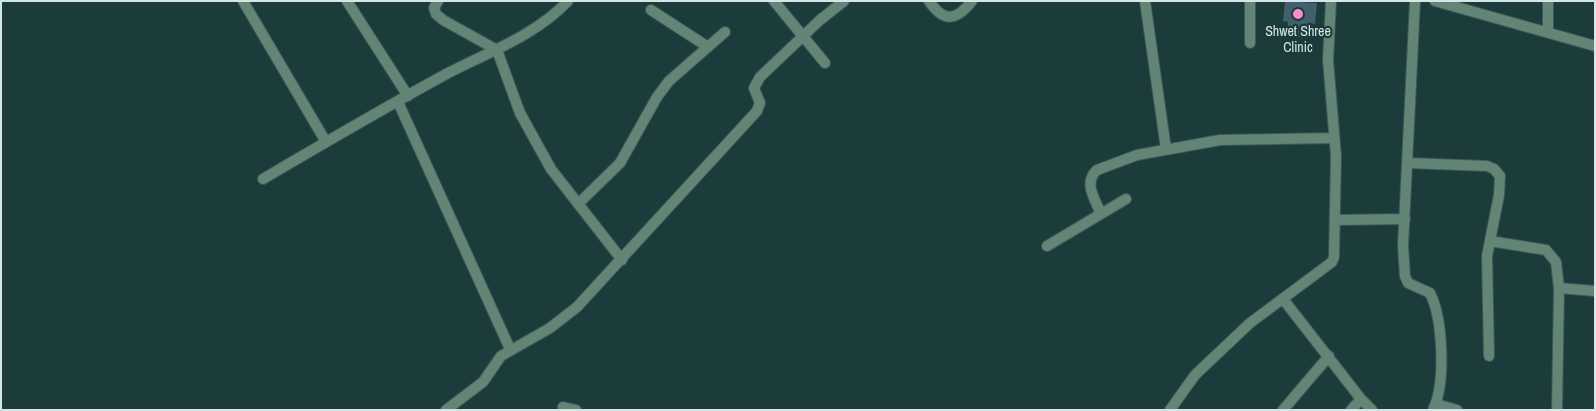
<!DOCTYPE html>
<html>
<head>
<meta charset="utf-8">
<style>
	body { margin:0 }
	#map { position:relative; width:1596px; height:411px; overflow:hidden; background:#1c3b3b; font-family:"Archivo Narrow",sans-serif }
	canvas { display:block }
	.frame { position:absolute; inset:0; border:2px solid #d4e6e5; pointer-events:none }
</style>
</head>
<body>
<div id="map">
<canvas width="1596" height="411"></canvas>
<div class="frame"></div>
</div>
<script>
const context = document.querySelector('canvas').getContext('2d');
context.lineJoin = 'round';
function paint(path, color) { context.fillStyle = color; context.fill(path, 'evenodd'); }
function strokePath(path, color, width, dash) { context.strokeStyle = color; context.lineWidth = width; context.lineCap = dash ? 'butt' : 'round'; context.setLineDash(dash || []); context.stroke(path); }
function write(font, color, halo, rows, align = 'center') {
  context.font = font + ' "Archivo Narrow",sans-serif'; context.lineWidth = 4.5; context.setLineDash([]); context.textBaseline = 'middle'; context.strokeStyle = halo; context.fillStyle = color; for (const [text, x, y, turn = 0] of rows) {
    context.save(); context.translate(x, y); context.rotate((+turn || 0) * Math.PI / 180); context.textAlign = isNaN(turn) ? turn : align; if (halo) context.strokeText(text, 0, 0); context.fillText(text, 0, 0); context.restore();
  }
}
const building = new Path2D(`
	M1285,1L1317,3L1315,24L1309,23L1308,38L1287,36L1288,22L1283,21Z`);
const minor = new Path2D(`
	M243,1L326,142
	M347,1L408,96
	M438,1L434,8L436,14L443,20L497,50L520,113L551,169L622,260
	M774,1L825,63
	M929,1C944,23 956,21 972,1
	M1145,1L1166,149
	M1250,1V43
	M1415,1L1403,246L1405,276L1408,283L1430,293C1443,319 1446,383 1433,410
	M1435,1L1595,46
	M651,10L708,47
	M1548,32V1
	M398,102L510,349
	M1408,163L1487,166L1494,169L1500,176L1499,195L1487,256L1489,356
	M263,179C324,143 386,107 448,73C489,52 536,35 568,1
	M578,204L620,163L657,97L669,81L725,32
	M1101,214C1095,199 1083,183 1097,170L1137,155L1220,140L1334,138
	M1335,220L1405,219
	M1490,241L1546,250L1556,262L1559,288L1557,410
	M1047,246L1126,199
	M1559,288L1595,291
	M1283,299L1361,399L1372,410
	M1436,404L1457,410
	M563,407L576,410
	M446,410L483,382L501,356L550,328L577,307L757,111L760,103L754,88L760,77L820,20L844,1
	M1170,410L1195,375L1250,323L1332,262L1334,257L1336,156L1328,60L1331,1
	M1283,410L1329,356
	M1351,410L1361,399`);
const markers = [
	[1298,14,6,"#fa8fc7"]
];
const poiNames = [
	["Shwet Shree",1298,32],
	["Clinic",1298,48]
];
paint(building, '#415f6c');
strokePath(minor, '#3d5a5a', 12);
strokePath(minor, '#628576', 10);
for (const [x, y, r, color] of markers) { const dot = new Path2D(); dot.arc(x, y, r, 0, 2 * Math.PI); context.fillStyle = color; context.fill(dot); strokePath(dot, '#1c3b3b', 2); }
write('14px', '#d4e6e5', '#1c3b3b', poiNames);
</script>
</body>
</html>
